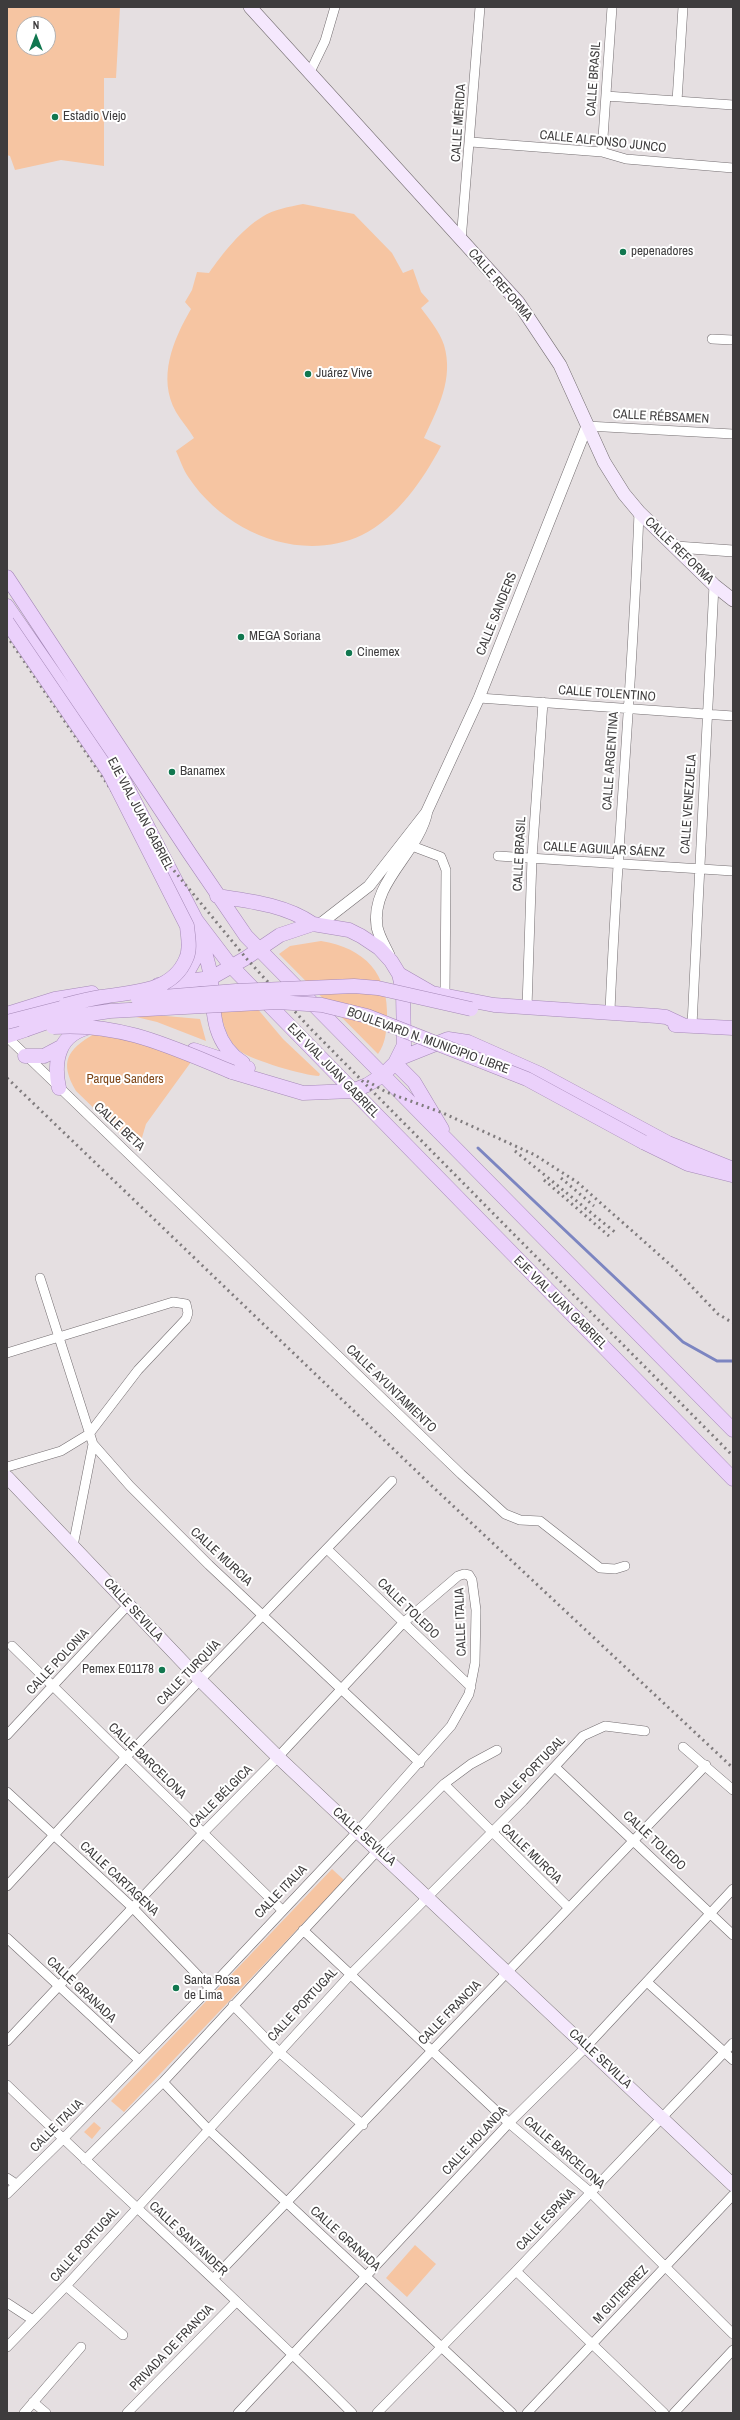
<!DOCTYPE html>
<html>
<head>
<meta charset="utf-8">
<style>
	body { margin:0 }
	#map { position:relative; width:740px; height:2420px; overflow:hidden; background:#e5dfe1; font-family:"Archivo Narrow",sans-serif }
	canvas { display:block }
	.frame { position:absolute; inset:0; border:8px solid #3e3c3d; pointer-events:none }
	.north { position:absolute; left:16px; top:16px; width:40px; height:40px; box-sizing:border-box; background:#fff; border:1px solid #b2b1b1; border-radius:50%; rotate:0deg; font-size:11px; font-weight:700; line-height:16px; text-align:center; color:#3e3c3d }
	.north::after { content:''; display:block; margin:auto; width:14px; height:18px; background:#11774f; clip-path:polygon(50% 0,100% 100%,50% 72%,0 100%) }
</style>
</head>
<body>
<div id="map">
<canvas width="740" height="2420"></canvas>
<div class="frame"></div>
<div class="north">N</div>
</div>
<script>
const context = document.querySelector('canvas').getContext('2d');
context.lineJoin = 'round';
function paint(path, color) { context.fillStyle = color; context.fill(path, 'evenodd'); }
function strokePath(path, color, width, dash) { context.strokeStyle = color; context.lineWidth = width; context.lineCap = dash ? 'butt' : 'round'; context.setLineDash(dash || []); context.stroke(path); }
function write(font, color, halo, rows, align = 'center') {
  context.font = font + ' "Archivo Narrow",sans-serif'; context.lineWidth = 4; context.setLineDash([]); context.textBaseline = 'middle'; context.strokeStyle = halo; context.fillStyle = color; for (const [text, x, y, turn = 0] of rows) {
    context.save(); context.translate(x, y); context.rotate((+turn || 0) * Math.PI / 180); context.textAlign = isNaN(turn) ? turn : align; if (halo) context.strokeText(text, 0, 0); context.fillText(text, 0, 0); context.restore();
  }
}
const green = new Path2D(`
	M7,7H120L116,78H104V166L61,160L15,170L10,156L7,155ZM24,24H48V48H24Z
	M303,204L354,214L392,253L403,273L413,269L421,292L429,301L421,308C429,319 440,332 444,345C454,379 438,408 424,438L441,446C423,480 398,517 362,535C300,564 225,532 189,478C183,470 180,459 176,451L194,438C189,429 181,421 176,412C157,378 173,340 191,309L185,302L192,290L197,272L209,273C222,254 242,229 262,217C274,209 289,207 303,204Z
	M321,941C365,948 389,974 387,1019C386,1033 386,1042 378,1054L279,954L290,946Z
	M256,1007L283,1039L320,1074L319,1076C306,1076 251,1060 240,1051C228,1042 223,1024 220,1010Z
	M132,1013L200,1019L206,1041L157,1022L132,1016Z
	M94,1034L123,1035L191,1062L146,1124L138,1151L76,1091C59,1062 67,1050 94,1034Z
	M332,1869L344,1880L124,2112L111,2101Z
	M94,2122L101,2128L92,2139L84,2132Z
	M415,2245L436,2264L407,2297L386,2278Z`);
const stream = new Path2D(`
	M478,1148L683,1342L717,1361H733`);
const minor = new Path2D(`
	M309,74L325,41L335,7
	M606,96L733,105
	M677,101L683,7
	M471,142L602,152L626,159L733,168
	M602,152L612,7
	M461,241L480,7
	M712,339L733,340
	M587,426L733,434
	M479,698L733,716
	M412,846L441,857L446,870L445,996
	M498,856L733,871
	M527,1007L532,858L543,702
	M610,1011C617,845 633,679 639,512
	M692,1025L714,585
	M7,1037L461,1474L505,1514L520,1520L540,1521L600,1568L615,1569L625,1566
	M40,1278L93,1444L130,1486L209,1565L420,1763
	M7,1353L173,1302L186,1304L188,1313L186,1319L138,1370L89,1434L61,1451L7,1467
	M73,1546L93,1444
	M327,1549L471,1687
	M12,1646L282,1910
	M7,1735L128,1605
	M683,1747L733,1790
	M555,1767L733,1935
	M444,1784L568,1907
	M7,1792L132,1907L210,1988
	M7,1886L125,1758L392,1481
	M303,1930L509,2123L590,2192L733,2334
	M7,1938L139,2060
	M647,1982L733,2060
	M233,2005L278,2051L363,2125
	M7,2041L203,1833L278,1757L403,1623L458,1576L464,1574L469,1575L472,1580L476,1610L475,1663L469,1694L451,1726L357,1832L210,1988L63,2139L7,2194
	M163,2082L208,2129L512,2413
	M7,2085C121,2195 240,2301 352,2413
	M85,2160L163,2082L378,1850L444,1784L471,1764L497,1750
	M7,2178L16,2184
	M516,2271L664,2413
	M213,2279L706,1765
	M66,2286L123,2335
	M7,2303L33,2320
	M7,2347L66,2286L351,1974L523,1801L583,1736L605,1726L645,1731
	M33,2402L46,2413
	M24,2413L81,2347
	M127,2413L236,2302
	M238,2413L509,2123L586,2047L733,1889
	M377,2413L516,2271L733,2043
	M527,2413L733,2195
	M674,2413L733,2350`);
const tertiary = new Path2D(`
	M676,547L733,551
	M320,924L369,886L426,813
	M389,955C385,946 379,937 377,927C370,882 419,853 427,811L479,698L587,426`);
const secondary = new Path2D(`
	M250,7L518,302L560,365L604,462L624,494L639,512L714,585L733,600
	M7,1477L200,1680L278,1757L733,2185`);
const primary = new Path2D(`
	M7,577L190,854L246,936L733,1430
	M7,606L112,758L196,920L231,966L733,1479
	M217,896C250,901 286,905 313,924
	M197,924C201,942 209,961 211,978C213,1011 212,1043 243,1063
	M399,974L432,993L494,1005L657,1016L666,1017L683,1025
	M182,982L202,946
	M158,985L211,978L246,958L280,935L313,924L349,930L361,936L379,948L391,961L399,974L403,991L404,1045L395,1063L383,1075L367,1085L352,1091L303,1093L232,1072
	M7,1014L55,999L92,993
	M675,1025L733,1028
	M7,1036L25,1030
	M194,1050L248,1068
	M25,1056H44L61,1047
	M398,1059L448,1039L468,1042L540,1074L668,1143L733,1169
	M395,1063L414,1082L442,1129
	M59,1088C53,1060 59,1033 91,1027
	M643,1142L688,1164L732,1175`);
const rail = new Path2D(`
	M7,636L129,816L246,958L309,1027L733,1456
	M7,1078L434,1488L733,1768
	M367,1081L386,1092L443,1113L535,1155L577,1182L674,1268L718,1314L733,1323
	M515,1151L616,1233
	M561,1178L594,1206
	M544,1180L609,1236`);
const primaryBridge = new Path2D(`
	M7,622L109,772L187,926C188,937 191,949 186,959C172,993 131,992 101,997C89,999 77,1002 65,1005
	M138,999L236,991L354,986L378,988L471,1009
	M7,1022L73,1005
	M53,1027C121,1022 171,1047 232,1072
	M25,1030L56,1019L110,1011L278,1002L322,1005L367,1016L527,1079L643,1142`);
const markers = [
	[55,117,4,"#11774f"],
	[623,252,4,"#11774f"],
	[308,374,4,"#11774f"],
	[241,637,4,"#11774f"],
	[349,653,4,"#11774f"],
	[172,772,4,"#11774f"],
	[162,1670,4,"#11774f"],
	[176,1988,4,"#11774f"]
];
const streetNames = [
	["CALLE BRASIL",594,79,-86],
	["CALLE MÉRIDA",459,123,-86],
	["CALLE ALFONSO JUNCO",603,142,6],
	["CALLE REFORMA",500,285,49],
	["CALLE RÉBSAMEN",661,417,3],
	["CALLE REFORMA",679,551,44],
	["CALLE SANDERS",497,614,-68],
	["CALLE TOLENTINO",607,694,4],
	["CALLE ARGENTINA",611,761,-86],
	["CALLE VENEZUELA",689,804,-86],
	["EJE VIAL JUAN GABRIEL",140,814,62],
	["CALLE AGUILAR SÁENZ",604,850,3],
	["CALLE BRASIL",520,854,-87],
	["BOULEVARD N. MUNICIPIO LIBRE",428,1041,20],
	["EJE VIAL JUAN GABRIEL",333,1071,46],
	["CALLE BETA",119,1127,43],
	["EJE VIAL JUAN GABRIEL",560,1303,45],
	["CALLE AYUNTAMIENTO",391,1389,44],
	["CALLE MURCIA",221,1557,43],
	["CALLE TOLEDO",408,1609,44],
	["CALLE SEVILLA",133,1610,47],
	["CALLE ITALIA",461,1622,-92],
	["CALLE POLONIA",58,1662,-47],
	["CALLE TURQUÍA",189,1673,-46],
	["CALLE BARCELONA",147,1761,44],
	["CALLE PORTUGAL",530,1773,-46],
	["CALLE BÉLGICA",221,1797,-45],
	["CALLE SEVILLA",364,1837,42],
	["CALLE TOLEDO",654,1841,43],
	["CALLE MURCIA",531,1854,44],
	["CALLE CARTAGENA",119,1879,43],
	["CALLE ITALIA",281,1892,-46],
	["CALLE GRANADA",81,1990,43],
	["CALLE PORTUGAL",303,2005,-47],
	["CALLE FRANCIA",450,2013,-46],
	["CALLE SEVILLA",600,2059,43],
	["CALLE ITALIA",57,2126,-45],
	["CALLE HOLANDA",475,2141,-47],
	["CALLE BARCELONA",564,2153,41],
	["CALLE ESPAÑA",546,2220,-47],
	["CALLE SANTANDER",188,2239,43],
	["CALLE GRANADA",345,2239,42],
	["CALLE PORTUGAL",85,2245,-48],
	["M GUTIERREZ",621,2295,-47],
	["PRIVADA DE FRANCIA",172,2348,-46]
];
const poiNames = [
	["Estadio Viejo",63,117],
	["pepenadores",631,252],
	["Juárez Vive",316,374],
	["MEGA Soriana",249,637],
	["Cinemex",357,653],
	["Banamex",180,772],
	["Pemex E01178",154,1670,"right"],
	["Santa Rosa",184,1981],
	["de Lima",184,1996]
];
const parkNames = [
	["Parque Sanders",125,1080]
];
paint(green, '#f6c5a2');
strokePath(stream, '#7c85c1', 3);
strokePath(minor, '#746e71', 10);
strokePath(tertiary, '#746e71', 12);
strokePath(secondary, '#746e71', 14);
strokePath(primary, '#a589b7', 15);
strokePath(minor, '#fff', 9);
strokePath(tertiary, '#fff', 11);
strokePath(secondary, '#f5e8fd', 13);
strokePath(primary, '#ebd1fb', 14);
strokePath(rail, '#807c7e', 3, [2, 4]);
strokePath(primaryBridge, '#a589b7', 15, []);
strokePath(primaryBridge, '#ebd1fb', 14);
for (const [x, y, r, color] of markers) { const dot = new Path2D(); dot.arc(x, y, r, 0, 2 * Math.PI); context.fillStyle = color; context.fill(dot); strokePath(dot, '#fff', 1.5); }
write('13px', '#3e3c3d', '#fff', streetNames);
write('13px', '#3e3c3d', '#fff', poiNames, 'left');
write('13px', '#7e4617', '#fff', parkNames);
</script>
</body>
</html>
